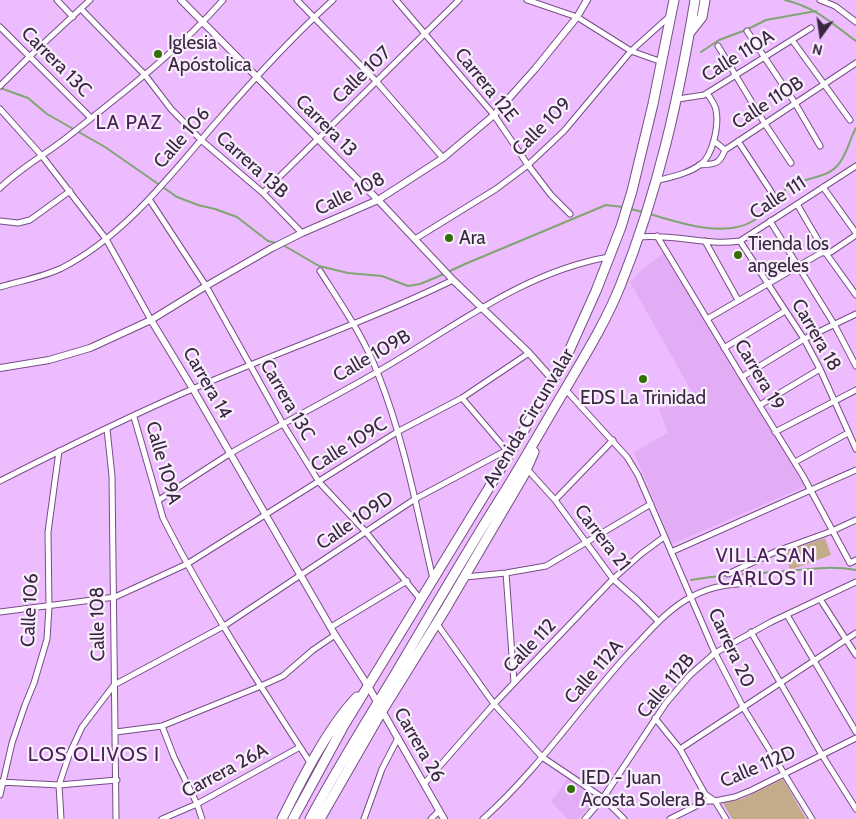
<!DOCTYPE html>
<html>
<head>
<meta charset="utf-8">
<style>
	body { margin:0 }
	#map { position:relative; width:856px; height:819px; overflow:hidden; background:#edbcff; font-family:Cabin,sans-serif }
	canvas { display:block }
	.north { position:absolute; left:796px; top:10px; width:50px; height:50px; -webkit-text-stroke:4px #f8eefc; paint-order:stroke; rotate:194deg; font-size:14px; font-weight:700; line-height:20px; text-align:center; color:#392640 }
	.north::after { content:''; display:block; margin:auto; width:18px; height:22px; background:#392640; clip-path:polygon(50% 0,100% 100%,50% 72%,0 100%) }
</style>
</head>
<body>
<div id="map">
<canvas width="856" height="819"></canvas>
<div class="north">N</div>
</div>
<script>
const context = document.querySelector('canvas').getContext('2d');
context.lineJoin = 'round';
function paint(path, color) { context.fillStyle = color; context.fill(path, 'evenodd'); }
function strokePath(path, color, width, dash) { context.strokeStyle = color; context.lineWidth = width; context.lineCap = dash ? 'butt' : 'round'; context.setLineDash(dash || []); context.stroke(path); }
function write(font, color, halo, rows, align = 'center') {
  context.font = font + ' Cabin,sans-serif'; context.lineWidth = 4.5; context.setLineDash([]); context.textBaseline = 'middle'; context.strokeStyle = halo; context.fillStyle = color; for (const [text, x, y, turn = 0] of rows) {
    context.save(); context.translate(x, y); context.rotate((+turn || 0) * Math.PI / 180); context.textAlign = isNaN(turn) ? turn : align; if (halo) context.strokeText(text, 0, 0); context.fillText(text, 0, 0); context.restore();
  }
}
const built = new Path2D(`
	M664,253L806,486L672,544L634,452L668,433L659,409L693,394L630,282L643,269Z
	M568,778L596,800L578,819H568L551,802Z`);
const green = new Path2D(`
	M825,538L831,555L790,570L784,552Z
	M783,779L806,819H732L723,803L742,799Z`);
const stream = new Path2D(`
	M785,0C817,8 830,22 856,41
	M701,52L719,40L746,30L766,20L816,11
	M0,88L28,98L47,114L105,147L177,197L198,205L215,209L237,217L268,241L276,243
	M630,209L643,212
	M650,214C679,223 725,238 753,221C766,213 774,198 786,189C801,177 824,180 837,166C847,156 849,140 856,128
	M283,245L319,266L348,273L382,276L408,286L420,284L437,277L465,264L606,205L623,207
	M691,580C719,575 747,574 776,572C803,570 829,565 856,570`);
const minor = new Path2D(`
	M57,0L73,17
	M297,0L376,81L443,158
	M396,0L494,115L528,165L551,195L570,214
	M527,0L577,17L631,51L662,62
	M820,0L835,6L856,22
	M81,9L145,75L171,109L201,140L263,193L302,233
	M0,27L91,118
	M747,31L795,103L820,146
	M792,40L850,120
	M718,46L765,124L791,163
	M0,86L30,56L90,0
	M678,99L704,95L811,28
	M0,109L42,156L106,239L151,320
	M714,141L725,150
	M738,141L772,193
	M699,165C715,164 719,165 725,150L856,63
	M656,181C671,177 687,174 700,165C713,156 719,125 716,110C715,104 710,98 707,93
	M823,187L856,233
	M0,188C20,168 48,153 70,135C123,93 178,51 223,0
	M263,193L459,0
	M149,199L206,286L283,424L319,482L365,531L421,600
	M797,204L825,252L856,295
	M0,221L18,223L30,220L70,191
	M770,221L834,324L856,366
	M657,236L742,377L803,476L850,563L856,560
	M638,237C672,233 706,246 740,241L856,166
	M415,239L496,189L528,165L564,131L631,51L671,15
	M705,241L738,300
	M740,241L804,339L820,369L856,449
	M320,271C341,304 364,337 378,374C404,439 417,510 433,579
	M0,287C20,281 43,277 62,268C124,236 168,178 213,126C251,82 290,39 333,0
	M707,319L821,253L831,252L856,235
	M724,348L785,311
	M742,377L804,339L856,314
	M565,389L627,457L638,475L715,653L743,707L812,819
	M462,398L509,453
	M760,405L820,369
	M134,417L163,518C206,603 259,684 311,764
	M107,429L112,476L116,819
	M775,432L856,390
	M795,462L848,433
	M527,469L555,500L613,579L637,600L658,621
	M0,481C63,449 129,416 195,388C280,351 369,321 453,280
	M159,500C183,484 207,468 231,453C279,425 329,400 377,372C452,329 522,272 609,257
	M555,500L613,440
	M671,552L856,470
	M506,573L514,683
	M728,574L777,551L832,531L856,520
	M465,577L506,573L546,566L651,504
	M820,599L856,655
	M0,612L115,597L187,564L397,432L462,398L529,353
	M787,615L856,732
	M437,624L494,704L542,757L603,798L624,819
	M331,627L407,581
	M751,632L822,755L856,809
	M655,718L680,749L705,794L715,801L726,819
	M162,726L174,757L197,804L202,819
	M116,732L162,726L261,686L283,676L313,650L335,635
	M680,749L856,633
	M0,782L59,785L117,780
	M424,784L494,704L613,579L641,554L664,537
	M0,795L12,743L25,705L34,683L47,639L49,607L48,532L59,451
	M61,819L59,785L69,755L82,727L114,685L224,626L415,499L507,450
	M162,819L197,804L300,747
	M364,819L382,769L398,738
	M431,819L439,811
	M483,819C538,770 579,708 628,654C647,634 668,608 693,596C712,586 730,584 751,583
	M585,819L603,798L666,703L690,675L715,653L771,622L856,582
	M670,819L706,801H715L735,797L752,790L856,738`);
const tertiary = new Path2D(`
	M181,0L378,200L453,280L529,353L553,380
	M151,320L193,389L335,635L368,686L444,819
	M0,368L49,360L90,348L151,320L206,286L272,248L302,233L378,200L443,158L494,115L535,69L577,17L587,0`);
const trunk = new Path2D(`
	M691,31L702,17L705,0
	M282,819C301,781 328,727 357,697
	M293,819L343,727L520,437L565,360L596,291L621,227L632,191L653,104L674,0
	M310,819C336,770 365,724 394,676C429,617 463,558 500,499C522,464 542,428 563,393C584,357 606,322 621,284C658,192 679,97 695,0
	M320,819L382,711L446,608L524,475L534,452`);
const markers = [
	[158,54,5,"#327006"],
	[449,238,5,"#327006"],
	[738,255,5,"#327006"],
	[643,379,5,"#327006"],
	[571,789,5,"#327006"]
];
const poiNames = [
	["Iglesia",168,43],
	["Apóstolica",168,65],
	["Ara",459,238],
	["Tienda los",748,244],
	["angeles",748,266],
	["EDS La Trinidad",643,398,"center"],
	["IED - Juan",581,778],
	["Acosta Solera B",581,800]
];
const streetNames = [
	["Calle 110A",738,56,-32],
	["Carrera 13C",56,62,45],
	["Calle 107",362,75,-44],
	["Carrera 12E",486,85,51],
	["Calle 110B",768,103,-33],
	["Carrera 13",326,126,45],
	["Calle 109",542,127,-45],
	["Calle 106",182,138,-49],
	["Carrera 13B",252,165,42],
	["Calle 108",350,194,-26],
	["Calle 111",778,198,-33],
	["Carrera 18",816,335,60],
	["Calle 109B",372,356,-30],
	["Carrera 19",759,375,59],
	["Carrera 14",207,383,60],
	["Carrera 13C",287,400,60],
	["Avenida Circunvalar",529,418,-59],
	["Calle 109C",349,445,-32],
	["Calle 109A",163,463,74],
	["Calle 109D",355,521,-34],
	["Carrera 21",602,538,52],
	["Calle 106",30,610,-87],
	["Calle 108",98,624,-91],
	["Calle 112",530,646,-46],
	["Carrera 20",731,648,65],
	["Calle 112A",594,672,-49],
	["Calle 112B",666,686,-50],
	["Carrera 26",419,745,60],
	["Calle 112D",758,767,-23],
	["Carrera 26A",225,771,-28]
];
const neighbourhoodNames = [
	["LA PAZ",129,123],
	["VILLA SAN",766,556],
	["CARLOS II",766,579],
	["LOS OLIVOS I",94,755]
];
paint(built, '#e3adf6');
paint(green, '#c3ac8a');
strokePath(stream, '#80a472', 2);
strokePath(minor, '#784c87', 7);
strokePath(tertiary, '#784c87', 8);
strokePath(trunk, '#784c87', 11);
strokePath(minor, '#fff', 5);
strokePath(tertiary, '#fff', 6);
strokePath(trunk, '#fff', 9);
for (const [x, y, r, color] of markers) { const dot = new Path2D(); dot.arc(x, y, r, 0, 2 * Math.PI); context.fillStyle = color; context.fill(dot); strokePath(dot, '#f8eefc', 2); }
write('19px', '#392640', '#f8eefc', poiNames, 'left');
write('19px', '#392640', '#f8eefc', streetNames);
context.letterSpacing = '1px';
write('20px', '#4a2058', '#f8eefc', neighbourhoodNames);
context.letterSpacing = '0px';
</script>
</body>
</html>
